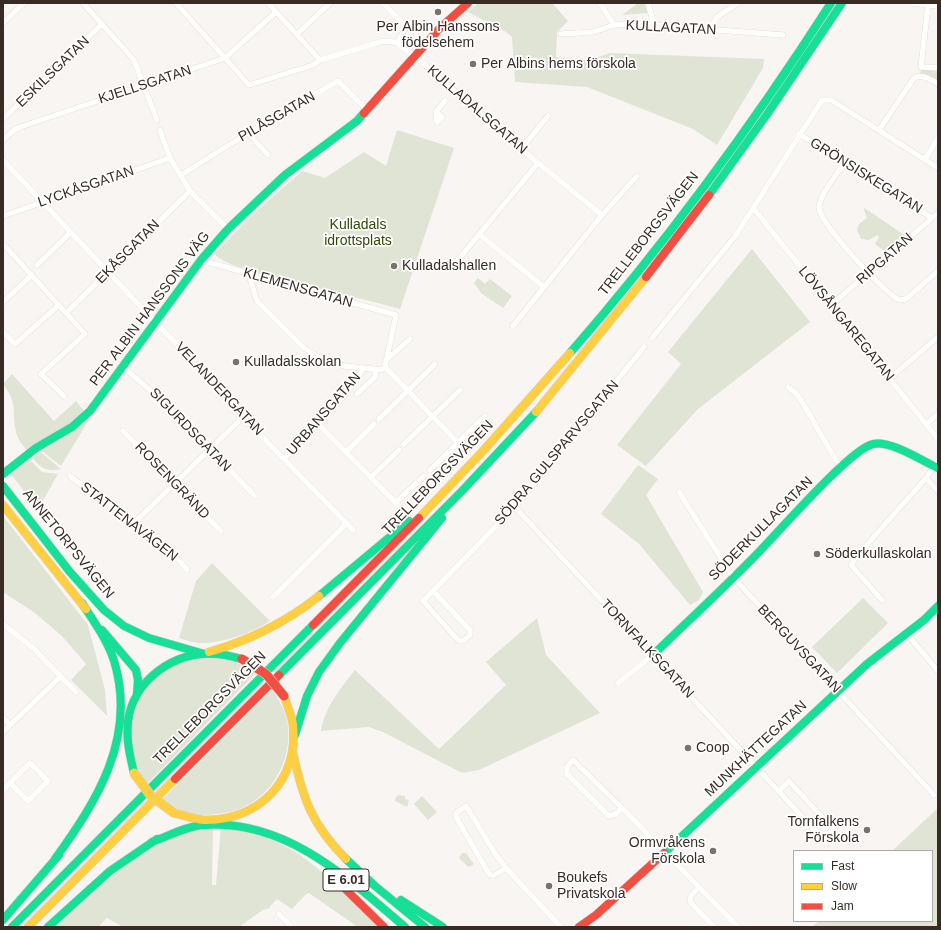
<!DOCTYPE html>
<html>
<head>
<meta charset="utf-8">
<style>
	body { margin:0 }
	#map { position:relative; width:941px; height:930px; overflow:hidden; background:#f9f5f3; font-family:Arial,sans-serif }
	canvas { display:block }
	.frame { position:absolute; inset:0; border:4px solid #382b24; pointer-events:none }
	.legend { position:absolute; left:793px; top:850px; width:140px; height:72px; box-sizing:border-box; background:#fff; border:1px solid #afaaa7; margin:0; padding:5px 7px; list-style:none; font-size:12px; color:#382b24 }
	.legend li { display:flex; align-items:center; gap:8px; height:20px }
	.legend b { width:20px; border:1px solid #afaaa7 }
</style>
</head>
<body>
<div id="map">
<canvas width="941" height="930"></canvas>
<div class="frame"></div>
<ul class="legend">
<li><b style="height:5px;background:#16e098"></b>Fast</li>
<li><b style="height:5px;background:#ffcf43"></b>Slow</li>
<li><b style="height:5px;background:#f24e42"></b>Jam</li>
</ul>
</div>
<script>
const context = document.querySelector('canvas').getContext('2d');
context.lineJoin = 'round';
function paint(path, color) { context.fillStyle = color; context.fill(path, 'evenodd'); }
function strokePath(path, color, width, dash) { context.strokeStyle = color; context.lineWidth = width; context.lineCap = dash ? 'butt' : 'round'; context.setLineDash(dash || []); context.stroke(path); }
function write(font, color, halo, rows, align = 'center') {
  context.font = font + ' Arial,sans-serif'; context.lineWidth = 3.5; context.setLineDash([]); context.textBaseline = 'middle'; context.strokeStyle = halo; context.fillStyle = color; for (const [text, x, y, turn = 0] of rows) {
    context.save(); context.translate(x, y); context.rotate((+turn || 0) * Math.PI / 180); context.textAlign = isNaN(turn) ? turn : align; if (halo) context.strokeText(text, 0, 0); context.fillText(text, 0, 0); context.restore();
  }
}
const green = new Path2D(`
	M478,3H552L568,21L557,32L556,57L590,60L610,53L764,59L763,68L717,145L693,129L587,87L515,82L512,37L506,32L468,12Z
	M638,3H644L648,13L622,15Z
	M921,69L938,70V81L928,75L920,74Z
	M397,130L454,148L400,309C353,296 306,287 259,273C244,268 226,265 214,254L253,214L302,171L325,178L364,152L386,166Z
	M863,207L906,236L887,253L875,244L879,237L878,235L869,240L861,239L857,230L859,224L867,218Z
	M752,249L810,322L698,409L646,466L617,445L681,364L668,352Z
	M478,278L485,284L490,279L512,296L503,308L481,293L474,283Z
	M12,374L54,421L76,401L84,411L75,420L27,451C23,445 17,439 16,432C11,410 19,405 3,384Z
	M90,418L61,466L42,451L69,434Z
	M38,453H42L61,469C47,472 40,468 32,457Z
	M29,459L42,472L58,474L38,509L11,474Z
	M638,465L658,479L646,495L703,592L699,600L690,605L639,544L601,514Z
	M3,516L88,625L105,690L107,716L71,680L86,664L62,636L35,613L3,592Z
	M212,563L270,621C249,634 222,644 198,643C191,642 185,640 179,638L196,581Z
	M863,598L888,623L837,673L812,647Z
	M537,618L546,655L600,713L479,770L462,773L383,732L369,727L321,731C325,707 340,689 355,670L439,749L506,685L486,662Z
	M213,658L233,660L256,673L147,784C142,776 137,768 134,759C122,727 139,685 168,668C182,661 197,659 213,658Z
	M272,689C279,700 287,713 288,727C292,771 261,811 217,814C208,815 199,816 190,814C180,811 171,805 163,799Z
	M399,795L405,796V799L409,800L407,807L395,801L396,797Z
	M422,796L437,812L428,820L414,804Z
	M938,808V927H812L819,921H932V851H892Z
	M213,827L212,885H216L221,827C291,832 332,880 379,927H358L309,893L305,895L292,909L277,899L268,909L263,910L239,927H123L107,918L98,927H55C95,891 136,848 188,831C196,829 205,829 213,827Z
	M462,853H466L473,863V865L468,867L459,858Z`);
const street = new Path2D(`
	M83,3L134,60L157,120
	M176,3L249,85L313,65L320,60L380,42L389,41L397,43L425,65L521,149L602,215
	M268,3L320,60
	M383,3L406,27L397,43
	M600,3L614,25
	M648,3L654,25
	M912,3L938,6
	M928,5L921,67L938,68
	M3,23L24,3
	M710,29L717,17L738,3
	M297,34L330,3
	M561,34L593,32L614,25L639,24L783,35
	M436,112L442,117L437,122L436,112L445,101
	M3,119L102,24
	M160,130L170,158L190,191L228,229
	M879,130L914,78C922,74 931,79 938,84
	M248,133L268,155
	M799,134L932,218
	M3,140L14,130L20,127L225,58L276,12
	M521,149L548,116
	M925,159L938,138
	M3,160L155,322L241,409L243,417L353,530
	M844,163C838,172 818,198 819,208C822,226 882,290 899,300L906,299L938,271
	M181,175L248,133L338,81L368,111
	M754,209L938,439
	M3,216L170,158
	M479,234L544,287
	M5,246L85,334L41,374L64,396
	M201,260L396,315L385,367
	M37,265L71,232
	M453,266L538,163
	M249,275L257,301L304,348L323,360L345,366L381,370L385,367L462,447
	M3,302L32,275
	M831,305L938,213
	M66,313L190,191
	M513,326L602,215L637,176
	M3,332L15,344L59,305
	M652,338L736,235L822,100H831L938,168
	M386,360L410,339
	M122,366L165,403L255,496
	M890,378L938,337
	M788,387L795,392L801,400L841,469
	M357,394L375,377L376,369
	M379,419L435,364
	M318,424L400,507
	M926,424L938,414
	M123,431L221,531
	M404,444L460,390
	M346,452L374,424
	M284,459C301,441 357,387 363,368
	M430,470L485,416
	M70,476L179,560L187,570
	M371,477L399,450
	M926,478L938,491
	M679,492L733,577L934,795
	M396,502L424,476
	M515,507L823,839L833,829L789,781L779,791
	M132,525L243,417
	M433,591L470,630V635L463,641H459L423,601L515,507L644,347
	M273,597L347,523
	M882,600L851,565L856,557L926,478L938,460
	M3,624L33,648L76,692
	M907,634L938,671
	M618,683L653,655
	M3,718L10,725
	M3,732L60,677
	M3,790L30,763L48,781L28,801L10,783
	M622,808L573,760L567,767V774L609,816L616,814L622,808L738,927
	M506,868L493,876L489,874L456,817V813L466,806L468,809L496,855L506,868L561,927
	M699,887C694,893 688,896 691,903L714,927
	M279,914L292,927`);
const fast = new Path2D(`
	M709,195L768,113L842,3
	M570,353C666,243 752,126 831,3
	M3,474L36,448L72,427L90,411L201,260L228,229L285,175L357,121L364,113
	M3,486L70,572L104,610L124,626L149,638L201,653
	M319,596L409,521
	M102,630L136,670L138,680L137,694
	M653,655C687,622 722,590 755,556C776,535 850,449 873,444C891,440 922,461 938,468
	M279,675L462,491L536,412
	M295,735L307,696L319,672L340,643L442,518
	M134,773C130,756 126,740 128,722C132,681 175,650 215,654C224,654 233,657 242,659
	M152,842C169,836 186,826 204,825C285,819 348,878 405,927
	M664,853L867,664L924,620L938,606
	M55,859C97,801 136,739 115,664C109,642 94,622 82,603
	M346,859L375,886L425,927
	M401,900L443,927
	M3,920L59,855
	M12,927L313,625
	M48,927L110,871L157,839`);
const slow = new Path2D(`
	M536,412L646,277
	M3,505L86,609
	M419,518L483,451L570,353
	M209,652C251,640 285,623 319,596
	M293,753C303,799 312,825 346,859
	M174,813C183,815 194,819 204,820C259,821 299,780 293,725C292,716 287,705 284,696
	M28,927L175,779`);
const jam = new Path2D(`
	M364,113L440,28L468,3
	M646,277L709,195
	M313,625L419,518
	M175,779L279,675
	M330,874L384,927
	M579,927L596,915L664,853`);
const slowBridge = new Path2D(`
	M134,773L151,796L174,813`);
const jamBridge = new Path2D(`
	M242,659L266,674L284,696`);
const markers = [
	[438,12,4,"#7c726c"],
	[473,64,4,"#7c726c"],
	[394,266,4,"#7c726c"],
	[236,362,4,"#7c726c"],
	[817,554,4,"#7c726c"],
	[688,748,4,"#7c726c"],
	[867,830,4,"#7c726c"],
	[713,851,4,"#7c726c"],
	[549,886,4,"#7c726c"]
];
const shields = [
	[346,880,46]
];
const shieldNames = [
	["E 6.01",346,880]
];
const poiNames = [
	["Per Albin Hanssons",438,27,"center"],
	["födelsehem",438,43,"center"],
	["Per Albins hems förskola",481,64],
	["Kulladalshallen",402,266],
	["Kulladalsskolan",244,362],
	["Söderkullaskolan",825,554],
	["Coop",696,748],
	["Tornfalkens",859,822,"right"],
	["Förskola",859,838,"right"],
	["Ormvråkens",705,843,"right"],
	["Förskola",705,859,"right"],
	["Boukefs",557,878],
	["Privatskola",557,894]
];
const streetNames = [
	["KULLAGATAN",671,28,3],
	["ESKILSGATAN",53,72,-44],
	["KJELLSGATAN",145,85,-18],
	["KULLADALSGATAN",477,110,41],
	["PILÅSGATAN",277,117,-30],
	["GRÖNSISKEGATAN",866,176,32],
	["LYCKÅSGATAN",86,187,-19],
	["TRELLEBORGSVÄGEN",649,234,-52],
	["EKÅSGATAN",128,252,-45],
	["RIPGATAN",885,259,-41],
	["KLEMENSGATAN",298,288,16],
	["PER ALBIN HANSSONS VÄG",150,309,-53],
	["LÖVSÅNGAREGATAN",846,324,51],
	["VELANDERGATAN",219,389,47],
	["URBANSGATAN",324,414,-49],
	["SIGURDSGATAN",190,430,46],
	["SÖDRA GULSPARVSGATAN",557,453,-50],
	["TRELLEBORGSVÄGEN",438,478,-46],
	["ROSENGRÄND",172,481,46],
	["STATTENAVÄGEN",129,522,38],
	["SÖDERKULLAGATAN",761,529,-45],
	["ANNETORPSVÄGEN",68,544,51],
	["TORNFALKSGATAN",647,649,47],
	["BERGUVSGATAN",799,649,47],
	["TRELLEBORGSVÄGEN",210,708,-45],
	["MUNKHÄTTEGATAN",756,749,-43]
];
const parkNames = [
	["Kulladals",358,225],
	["idrottsplats",358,241]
];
paint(green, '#dfe4d4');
strokePath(street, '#d9d1cd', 6);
strokePath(fast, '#d9d1cd', 9);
strokePath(slow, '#d9d1cd', 9);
strokePath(jam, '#d9d1cd', 9);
strokePath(street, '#fefefd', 5.5);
strokePath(fast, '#16e098', 8);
strokePath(slow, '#ffcf43', 8);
strokePath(jam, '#f24e42', 8);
strokePath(slowBridge, '#d5d1cf', 10, []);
strokePath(jamBridge, '#d5d1cf', 10, []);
strokePath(slowBridge, '#ffcf43', 9);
strokePath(jamBridge, '#f24e42', 9);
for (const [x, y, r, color] of markers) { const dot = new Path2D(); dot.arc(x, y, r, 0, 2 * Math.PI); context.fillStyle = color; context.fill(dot); strokePath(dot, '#fff', 1.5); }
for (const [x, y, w] of shields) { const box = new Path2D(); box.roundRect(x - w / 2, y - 11, w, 22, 3); context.fillStyle = '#fff'; context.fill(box); strokePath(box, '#382b24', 1); }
write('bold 13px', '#382b24', null, shieldNames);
write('14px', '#382b24', '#fff', poiNames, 'left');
write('14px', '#382b24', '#fff', streetNames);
write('14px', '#324a07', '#fff', parkNames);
</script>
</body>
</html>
